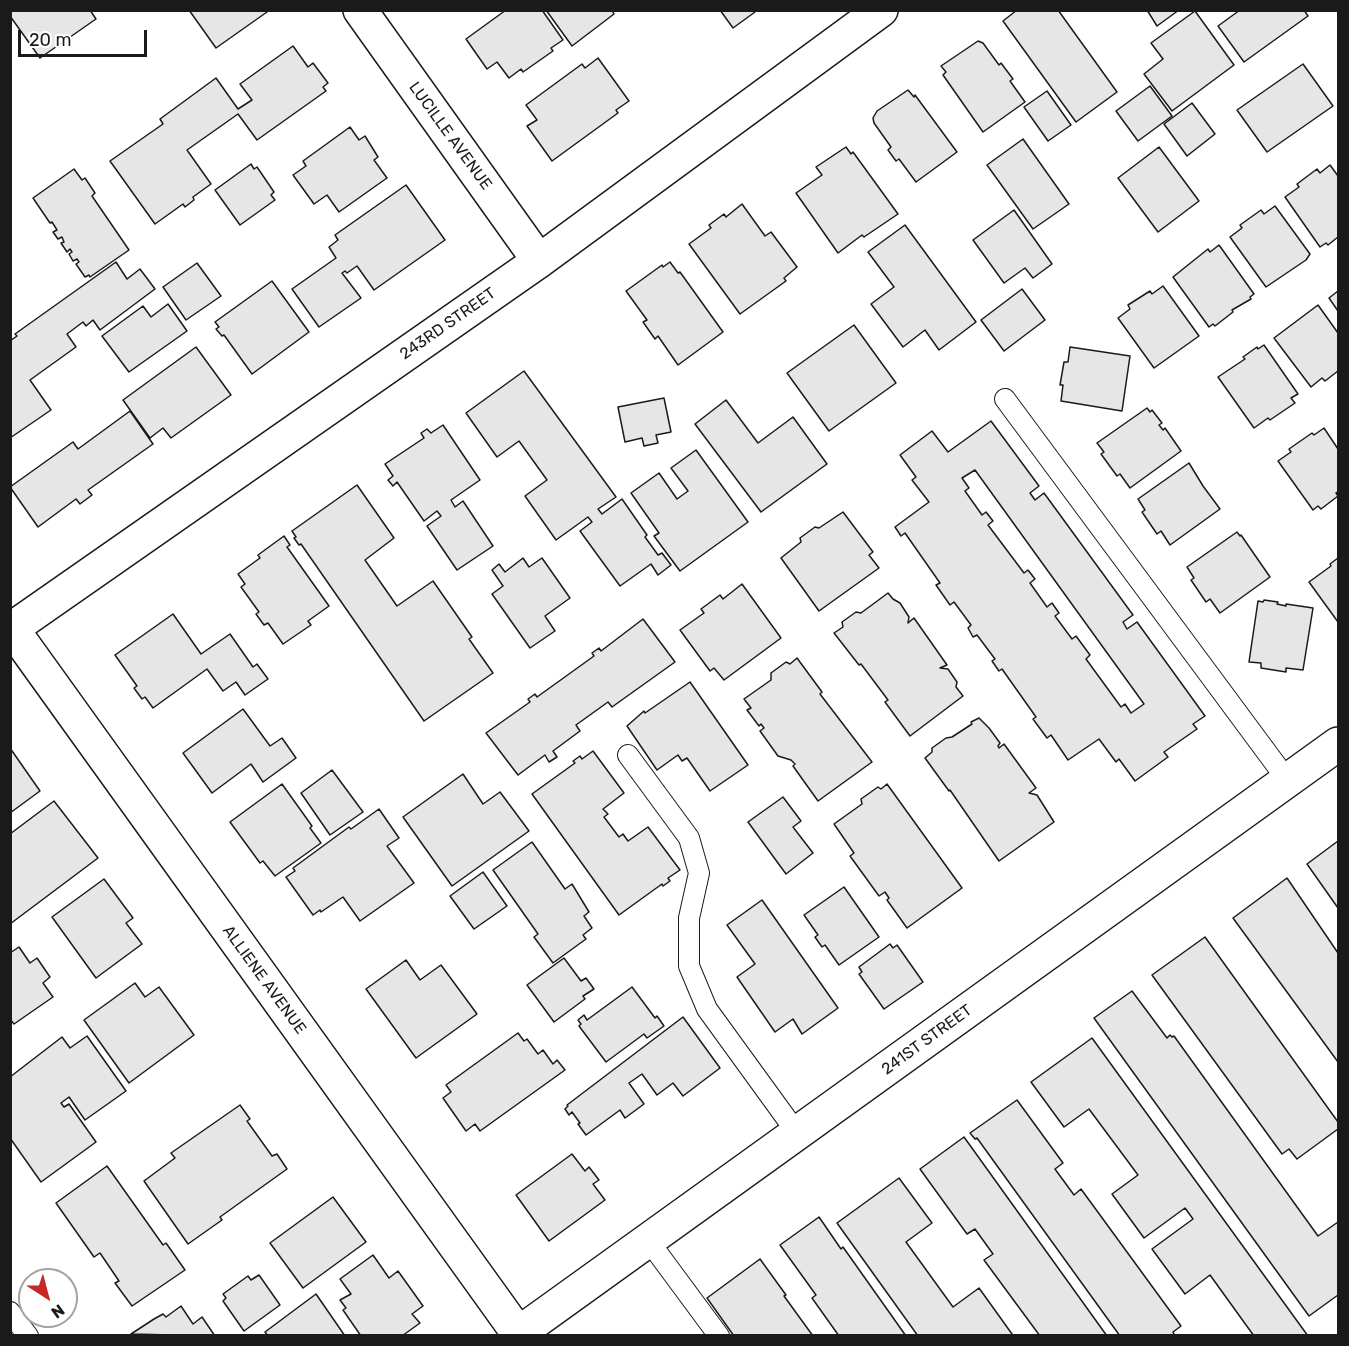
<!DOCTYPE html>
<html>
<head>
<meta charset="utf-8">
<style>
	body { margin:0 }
	#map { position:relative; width:1349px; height:1346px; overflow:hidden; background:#fff; font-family:Rubik,sans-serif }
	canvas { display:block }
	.frame { position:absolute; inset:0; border:12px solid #1a1a1a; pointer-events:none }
	.north { position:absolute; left:18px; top:1268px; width:60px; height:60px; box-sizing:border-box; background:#fff; border:2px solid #a3a3a3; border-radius:50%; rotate:144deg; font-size:16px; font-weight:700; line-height:24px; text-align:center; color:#1a1a1a }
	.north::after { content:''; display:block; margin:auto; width:21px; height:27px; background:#c62828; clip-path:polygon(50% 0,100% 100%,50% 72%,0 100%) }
	.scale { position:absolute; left:18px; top:30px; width:129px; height:27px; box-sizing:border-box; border:3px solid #1a1a1a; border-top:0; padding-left:8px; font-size:18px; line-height:21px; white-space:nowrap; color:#1a1a1a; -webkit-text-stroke:4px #fff; paint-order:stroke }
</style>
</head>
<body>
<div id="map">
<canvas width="1349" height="1346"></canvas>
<div class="frame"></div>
<div class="north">N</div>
<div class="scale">20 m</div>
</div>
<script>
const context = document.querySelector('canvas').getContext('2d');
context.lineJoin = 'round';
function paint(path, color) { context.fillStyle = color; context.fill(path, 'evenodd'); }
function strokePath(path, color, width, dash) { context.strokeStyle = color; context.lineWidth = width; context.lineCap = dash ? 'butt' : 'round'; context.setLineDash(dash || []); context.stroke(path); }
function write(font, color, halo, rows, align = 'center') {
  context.font = font + ' Rubik,sans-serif'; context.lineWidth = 4.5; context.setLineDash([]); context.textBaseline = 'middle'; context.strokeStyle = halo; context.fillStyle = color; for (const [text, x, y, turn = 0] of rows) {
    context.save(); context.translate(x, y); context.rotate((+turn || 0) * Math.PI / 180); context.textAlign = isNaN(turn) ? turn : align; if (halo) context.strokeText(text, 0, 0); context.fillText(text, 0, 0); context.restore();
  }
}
const building = new Path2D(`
	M10,10H90L96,19L40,58L10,16Z
	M189,10H266L267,12L216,48Z
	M506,10H542L563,40L551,48L553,51L523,72L521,69L509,78L497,62L487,69L466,39Z
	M546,10H612L614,14L572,46Z
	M720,10H754L755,12L733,28Z
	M1017,10H1058L1117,92L1076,122L1003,21Z
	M1147,10H1179L1157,26Z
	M1240,10H1304L1308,16L1244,62L1218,26Z
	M1195,11L1234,65L1172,111L1144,74L1163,59L1151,43Z
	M978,41L983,43L999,65L1001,63L1013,79L1010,81L1025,102L983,132L943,75L946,72L941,66Z
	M293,46L308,67L313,63L328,83L323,87L326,91L257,140L238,114L187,150L211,184L193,197L194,200L185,207L183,204L155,224L110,161L163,124L160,119L216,78L238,109L252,100L240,84Z
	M598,58L629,101L616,110L618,113L552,161L527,126L537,120L526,105L582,64L585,68Z
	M1303,64L1333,106L1267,152L1237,110Z
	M1150,86L1172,116L1138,141L1116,111Z
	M908,90L914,97L915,95L957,152L916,182L899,159L896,161L888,150L891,147L874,123L873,118L877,111Z
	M1047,91L1071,125L1048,141L1024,107Z
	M1192,103L1215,134L1187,156L1164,124Z
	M350,127L359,140L365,136L378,157L374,160L387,178L339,212L327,195L314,204L293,175L306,166L303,161Z
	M1023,139L1069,204L1033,229L987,165Z
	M846,147L851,154L853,152L898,214L864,237L862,235L838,253L796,193L822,175L816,167Z
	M1159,147L1199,201L1158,232L1118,178Z
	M251,164L254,169L257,167L274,192L271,195L275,200L240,225L215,190Z
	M1330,165L1338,176V237L1328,245L1326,243L1320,247L1285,197L1299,187L1297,184L1317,169L1320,173Z
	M74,169L82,180L85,178L95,193L92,196L129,250L90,277L89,275L85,277L76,264L79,262L77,259L73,261L69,254L72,252L70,249L67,252L61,243L64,242L62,237L58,239L53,232L57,230L52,222L50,223L33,198Z
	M406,185L445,240L374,290L357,266L347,273L345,271L342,273L361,298L319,327L292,289L336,258L329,247L338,240L335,235Z
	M742,204L765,236L771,232L797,267L784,278L786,281L740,314L689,244L711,228L709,225L724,214L726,217Z
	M1275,206L1310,254L1306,260L1266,287L1230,237L1242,228L1240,225L1261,210L1264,214Z
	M1014,210L1052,264L1033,278L1025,268L1004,283L973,240Z
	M905,225L976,322L939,350L925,330L903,347L871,304L894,287L868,252Z
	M1219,245L1254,294L1250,297L1251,299L1232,310L1233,312L1215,326L1213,324L1209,327L1173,277L1208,249L1210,252Z
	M116,262L127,279L140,269L155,289L100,330L93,320L86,326L83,322L67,334L76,347L30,380L51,410L10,438V341L17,336L15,334Z
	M670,262L678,273L680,272L723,332L678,365L658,336L655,339L643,322L647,320L626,291L662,265L663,267Z
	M197,263L221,296L186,320L163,287Z
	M272,281L309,332L252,374L224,335L222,336L216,329L219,327L215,322Z
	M1163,286L1199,336L1154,368L1118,318L1130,309L1128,305L1150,291L1152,294Z
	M1022,289L1045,320L1004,351L981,320Z
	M1338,291V311L1329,298Z
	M168,304L187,331L129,372L102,336L143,306L151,317Z
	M1318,305L1338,333V371L1325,381L1322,378L1311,387L1274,338Z
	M854,325L896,383L829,431L787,373Z
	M1264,345L1298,394L1291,398L1295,403L1270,420L1268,418L1254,428L1218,377L1245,359L1243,357L1257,347L1258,349Z
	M196,347L231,395L171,438L163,428L150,438L123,400Z
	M1070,347L1130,356L1122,411L1061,401L1063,385H1060L1064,362H1068Z
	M524,371L616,497L598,509L602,514L622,499L647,535L645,537L658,555L662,553L671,565L658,575L651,564L620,586L580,531L592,522L588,517L556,540L525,496L547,480L519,441L497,457L466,413Z
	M664,398L671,432L656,435L658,443L644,446L642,438L625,442L618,407Z
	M726,400L758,443L793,417L827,464L761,512L695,424Z
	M1147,408L1150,412L1152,410L1162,423L1159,425L1163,430L1165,428L1181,451L1130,488L1120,474L1117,476L1101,454L1104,452L1097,443Z
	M130,411L153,444L88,490L92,495L80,504L76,499L38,527L10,487L73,442L78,449Z
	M991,421L1039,486L1030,493L1035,500L1044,493L1133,615L1123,622L1127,629L1137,622L1205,716L1193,724L1197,729L1164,752L1168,757L1135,781L1119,759L1116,762L1099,739L1068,760L1051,735L1047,738L1033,719L1036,717L1002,669L999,671L992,661L995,659L977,635L973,637L968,628L971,625L954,602L950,605L936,585L940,583L905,533L901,536L895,527L929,502L912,480L916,477L900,455L932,431L948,452ZM975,470L1144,704L1131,713L1125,704L1121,707L1086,659L1090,655L1076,636L1072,639L1055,616L1059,613L1052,603L1047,607L1030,583L1035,579L1028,570L1024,573L988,525L993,521L986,512L982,515L965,491L969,488L962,478Z
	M443,425L480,480L451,500L455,507L463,501L493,546L457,570L427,526L441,516L437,511L424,521L397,482L393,486L388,480L393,476L385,464L424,438L421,433L427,429L431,433Z
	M1324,428L1338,449V492L1336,493L1338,496L1321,509L1318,506L1313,510L1278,461L1291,452L1289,449L1312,433L1314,435Z
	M696,450L748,522L680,571L654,536L659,533L631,493L659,473L677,499L688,491L671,468Z
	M1189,463L1203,486L1220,509L1170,545L1161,531L1157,534L1142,512L1145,510L1138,499Z
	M357,485L394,538L365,560L397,606L433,581L472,637L469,639L493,673L424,721L301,544L299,545L294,538L296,537L292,531Z
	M843,512L873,552L869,555L879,568L819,611L781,558L801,542L800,538L815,527L819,528Z
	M1237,532L1240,536L1241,535L1270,577L1220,613L1210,599L1206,602L1191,580L1194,578L1187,567Z
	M284,536L290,545L287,547L329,606L308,621L311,625L283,644L268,623L264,625L256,614L259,612L241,587L245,584L238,574L260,558L258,555Z
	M523,558L529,567L542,558L570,598L545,616L555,631L530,648L492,594L503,586L492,570L499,564L505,572Z
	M1338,558V622L1309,582L1331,566L1330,564Z
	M742,584L781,638L724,680L714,668L710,671L680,630L704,613L701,609L720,595L723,599Z
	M888,593L893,599L900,603L909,617L908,623L914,618L947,665L940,668L948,669L957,682L956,687L963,696L910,736L885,702L888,700L861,664L859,665L834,633L843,627L842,622L856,612L861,613Z
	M1264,600L1278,602L1277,604L1286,606V604L1313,608L1303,670L1286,668V672L1261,668V663L1249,662L1258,601L1263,602Z
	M173,614L201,654L230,634L253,667L257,664L268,679L245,695L236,682L223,691L207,669L153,708L145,697L142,699L134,688L137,686L115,655Z
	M643,619L675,662L612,707L608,702L576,725L580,731L553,751L557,757L549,762L545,755L518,775L486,733L530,702L528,699L535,694L537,697L594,656L592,653L599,648L601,651Z
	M797,658L822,692L820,694L872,762L818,801L793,766L795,764L791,760L778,756L760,731L764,728L761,724L759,726L747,710L751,708L744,699L771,680V673L786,662L790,664Z
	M690,682L748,765L710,791L687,758L682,761L678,755L657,770L627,726L644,711L645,713Z
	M243,709L270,746L282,738L296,758L263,782L251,764L212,793L183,753Z
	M979,718L989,728L1000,743L998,746L999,748L1004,744L1036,788L1029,793L1037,795L1054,822L999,861L950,790L949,791L925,758L932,752V748L946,738L952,737L972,724L971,722Z
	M10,748L40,791L10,813Z
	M593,751L624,793L603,809L608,814L604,817L619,837L623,834L628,841L648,827L680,870L668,878L670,881L663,886L662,884L619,915L532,794L575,763L573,761L580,756L582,759Z
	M332,770L363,812L330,835L301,793Z
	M463,774L483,804L500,792L529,831L452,886L403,817Z
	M282,784L312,826L310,828L321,843L275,876L263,861L260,863L230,822Z
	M887,784L962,888L907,928L887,900L889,898L885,892L879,896L850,856L854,853L834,824L862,804L861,799L878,787L881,789Z
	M783,797L801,821L793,827L813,853L786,874L748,822Z
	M54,801L98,858L10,924V834Z
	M379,809L399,838L387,846L414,883L360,921L343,897L321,912L320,910L313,915L286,877L295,871L293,868L349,827L351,829Z
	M1338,841V908L1307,864Z
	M532,842L565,889L572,884L589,912L584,916L592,928L583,935L586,939L553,963L534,937L538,934L493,870Z
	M483,872L507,906L474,929L450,896Z
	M1287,878L1338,953V1062L1233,918Z
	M104,879L133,918L126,923L142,944L96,978L52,917Z
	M844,887L879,937L839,965L825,945L822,947L815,937L818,935L804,915Z
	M762,900L838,1008L802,1034L793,1019L775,1032L737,977L755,964L727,925Z
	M1205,937L1338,1122V1129L1297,1159L1289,1149L1282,1154L1152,975Z
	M890,944L893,948L897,945L923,982L884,1009L859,974L862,972L859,967Z
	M19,947L30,963L37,958L50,977L43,983L53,997L14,1024L10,1019V953Z
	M564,958L581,981L586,978L594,989L583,996L585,999L554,1022L527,985Z
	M406,960L420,980L441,965L477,1014L416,1058L366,989Z
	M135,983L145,997L159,987L194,1035L129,1083L84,1020Z
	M632,987L655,1018L657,1016L664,1026L647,1038L644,1034L606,1062L579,1026L581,1024L578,1020L584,1015L587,1020Z
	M1132,991L1167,1038L1170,1035L1172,1037L1174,1036L1318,1236L1338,1222V1295L1309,1316L1094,1018Z
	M683,1017L720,1068L683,1096L673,1083L657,1095L642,1074L629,1083L644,1104L625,1118L620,1110L586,1135L578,1124L580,1123L572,1112L569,1115L565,1109L568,1106L567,1105Z
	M518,1033L524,1041L527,1039L538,1054L543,1050L553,1064L557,1060L565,1070L480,1131L475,1124L466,1131L443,1098L451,1092L446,1085Z
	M87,1036L126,1091L85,1120L69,1097L61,1103L64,1107L69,1104L96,1142L41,1182L10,1138V1077L62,1037L70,1048Z
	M1092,1038L1308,1336H1254L1210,1275L1185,1294L1152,1249L1193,1219L1185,1208L1144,1238L1112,1194L1138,1175L1089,1109L1064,1127L1031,1082Z
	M1017,1100L1063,1163L1055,1169L1074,1195L1081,1189L1181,1326L1173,1332L1175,1336H1120L977,1138L975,1139L970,1133Z
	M240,1105L250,1119L247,1121L272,1156L277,1154L287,1169L220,1217L222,1220L188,1244L144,1181L175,1158L171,1153Z
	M964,1137L1107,1336H1040L984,1260L993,1254L975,1229L967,1234L920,1169Z
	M572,1154L585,1171L589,1167L599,1180L593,1184L605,1200L549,1241L516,1195Z
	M107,1166L163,1245L166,1243L185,1270L132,1306L115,1283L119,1281L100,1253L94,1257L56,1203Z
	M899,1178L932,1223L906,1242L953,1307L979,1288L1012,1334L1010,1336H918L837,1223Z
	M333,1197L366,1242L303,1288L270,1243Z
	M819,1217L841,1249L843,1247L906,1336H839L812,1298L816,1295L780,1245Z
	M373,1255L389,1278L398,1271L423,1306L412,1314L420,1323L402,1336H361L343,1310L346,1308L340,1300L351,1294L340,1279Z
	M760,1259L786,1295L784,1296L813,1336H734L707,1298Z
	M259,1275L280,1305L244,1331L223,1301L226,1298L223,1294L248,1276L251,1280Z
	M316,1294L345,1336H268L265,1332Z
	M181,1306L193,1324L202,1317L215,1336L131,1334L154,1319L163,1314L166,1317Z`);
const lane = new Path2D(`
	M1005,399L1288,781
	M628,755L689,838L699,873L689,918V966L707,1009L797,1133
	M648,1240L719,1336
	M10,1312L28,1336`);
const street = new Path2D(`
	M360,10L539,261
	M10,626L518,1333
	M10,630L539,261L881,10
	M515,1336L1338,744`);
const streetNames = [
	["LUCILLE AVENUE",450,136,54],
	["243RD STREET",448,324,-35],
	["ALLIENE AVENUE",264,980,54],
	["241ST STREET",927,1040,-36]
];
paint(building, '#e6e6e6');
strokePath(building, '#1a1a1a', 1.5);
strokePath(lane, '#1a1a1a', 22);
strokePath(street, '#1a1a1a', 36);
strokePath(lane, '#fff', 20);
strokePath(street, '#fff', 33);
write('16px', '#1a1a1a', '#fff', streetNames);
</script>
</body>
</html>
